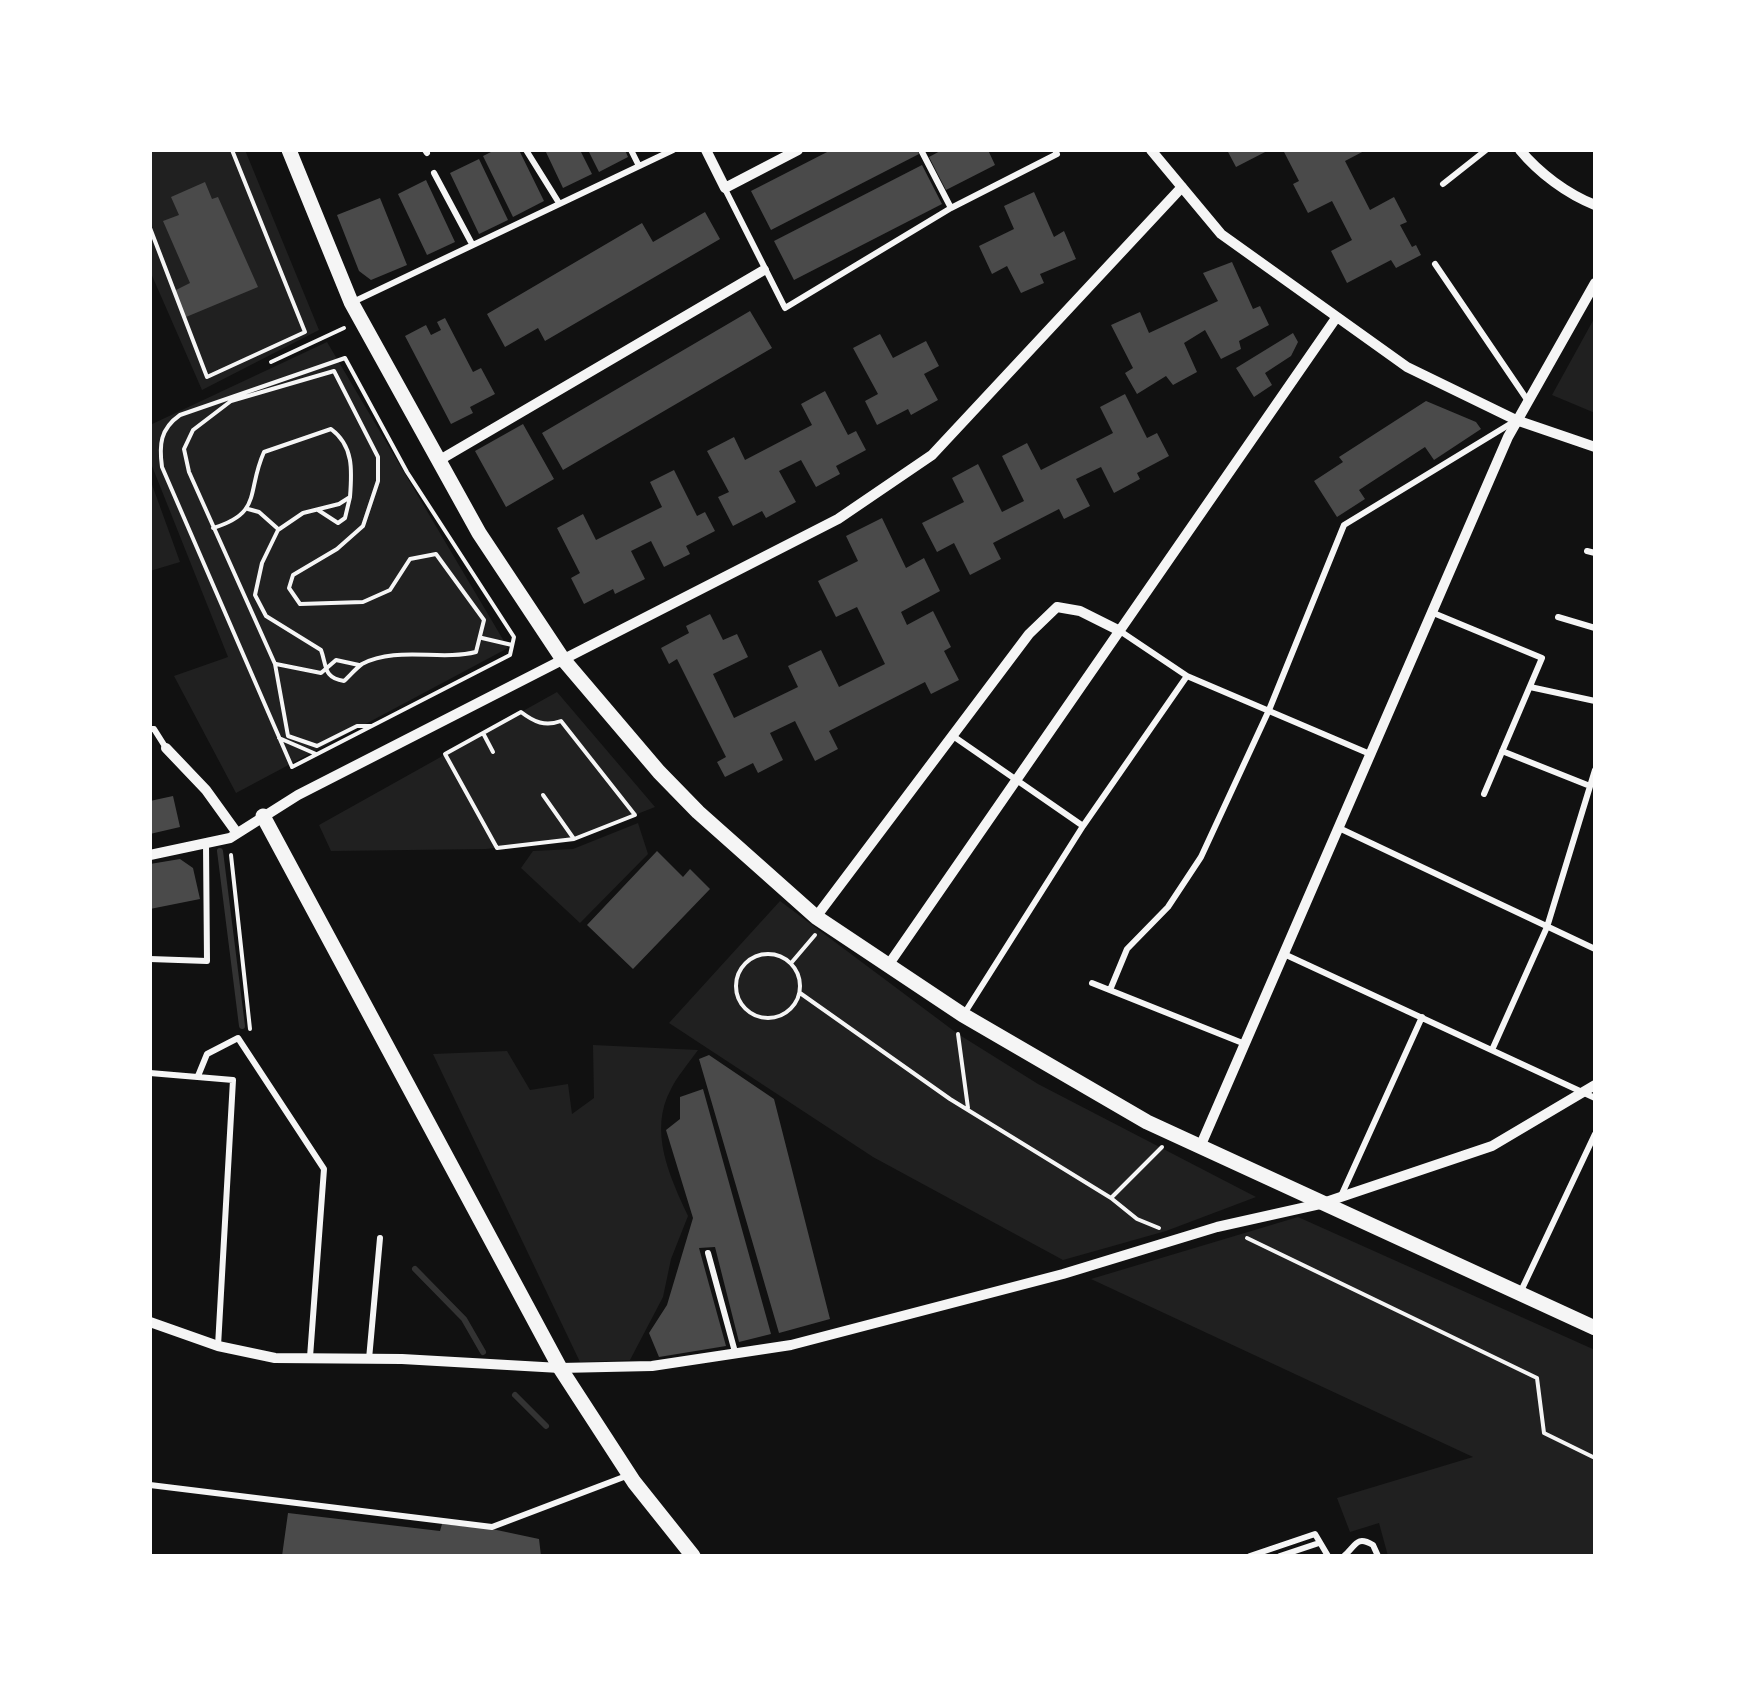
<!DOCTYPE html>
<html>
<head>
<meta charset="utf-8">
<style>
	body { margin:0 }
	#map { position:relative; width:1745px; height:1706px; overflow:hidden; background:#111; font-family:Jost,sans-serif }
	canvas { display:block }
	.frame { position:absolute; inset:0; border:152px solid #fff; pointer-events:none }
</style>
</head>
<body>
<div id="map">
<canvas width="1745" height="1706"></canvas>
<div class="frame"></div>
</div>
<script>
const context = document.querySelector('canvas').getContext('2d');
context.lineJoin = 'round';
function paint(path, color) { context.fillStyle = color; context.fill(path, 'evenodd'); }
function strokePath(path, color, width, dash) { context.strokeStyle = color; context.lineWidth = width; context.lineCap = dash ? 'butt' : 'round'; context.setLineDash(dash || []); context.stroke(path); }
const green = new Path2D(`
	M150,150H245L319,330L202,390L150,271Z
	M1595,317V413L1552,395Z
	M327,342L508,648L236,793L174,676L228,657L150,461V425Z
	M150,479L180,562L150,571Z
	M557,692L655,807L574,839L486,849L331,851L319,825Z
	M638,823L648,854L580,923L521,868L533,851L573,849Z
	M780,901L958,1034L1038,1084L1256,1197L1166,1231L1063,1260L873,1157L669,1023Z
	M593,1045L698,1050C689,1063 678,1075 671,1089C648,1131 670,1177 688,1216L671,1259L663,1297L630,1360L580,1362L433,1054L507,1051L530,1090L568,1084L572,1114L594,1098Z
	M1298,1217L1595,1350V1556H1388L1379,1523L1350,1532L1337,1498L1473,1457L1091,1279Z`);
const stream = new Path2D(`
	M220,851L242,1026
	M415,1269L464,1319L483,1352
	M515,1395L546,1426`);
const building = new Path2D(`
	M495,150H519L544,201L513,217L483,156Z
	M545,150H580L592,174L563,188Z
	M588,150H625L628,157L599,172Z
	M831,150H917L919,154L771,230L751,191Z
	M942,150H988L995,165L946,190L929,157Z
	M1227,150H1269L1236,167Z
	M1283,150H1366L1345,161L1370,210L1394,197L1407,222L1400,225L1412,247L1416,245L1421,255L1396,268L1391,260L1347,283L1331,251L1352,240L1332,201L1308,213L1293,184L1299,181Z
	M479,159L508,220L479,234L450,173Z
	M922,165L942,204L794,280L774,241Z
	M426,180L455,242L427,255L398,194Z
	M205,182L212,199L218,197L258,287L186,317L174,291L190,283L163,221L179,215L171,197Z
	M1034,192L1054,237L1064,231L1076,259L1040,274L1044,283L1021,293L1007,266L992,274L979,246L1014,229L1004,206Z
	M380,198L407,265L371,280L359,271L337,215Z
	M705,212L720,239L545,341L538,328L505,347L487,314L642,223L653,242Z
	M1232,262L1253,309L1260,306L1269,325L1239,341L1241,349L1221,359L1205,330L1184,343L1197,372L1173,385L1166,376L1137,394L1125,373L1133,368L1111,325L1140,312L1149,333L1218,301L1203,273Z
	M750,311L772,348L563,470L542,433Z
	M445,318L473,372L481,368L495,394L470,407L473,413L451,424L405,336L426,325L431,335L441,330L437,322Z
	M1293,333L1298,342L1291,356L1265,373L1272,385L1254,397L1236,368Z
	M880,334L893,358L926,341L939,366L924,374L938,400L911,415L908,409L877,425L865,401L878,394L853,348Z
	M825,391L848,435L856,431L866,450L836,466L840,474L816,487L801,460L779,471L796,502L766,518L762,511L733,526L718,497L729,492L707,451L734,437L745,460L812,425L801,404Z
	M1125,394L1147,438L1157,433L1169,456L1137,473L1140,479L1114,493L1101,467L1076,479L1090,506L1064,519L1059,509L993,543L1001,559L970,575L954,543L937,552L922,523L964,502L952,478L978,464L1002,512L1024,501L1002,456L1027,443L1041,470L1113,433L1100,407Z
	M1426,401L1476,422L1481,429L1434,460L1425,447L1359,490L1365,499L1337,517L1314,481L1343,462L1339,457Z
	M523,424L554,479L506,507L475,451Z
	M674,470L697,516L705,512L715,531L686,546L690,554L664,567L651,541L631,551L645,579L615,594L613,589L584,604L571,578L580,573L557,528L583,514L596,540L662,507L650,482Z
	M882,518L906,568L924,558L940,591L901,612L907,625L933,611L951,647L944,651L959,680L931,694L925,682L829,731L838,749L815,761L795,721L770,733L783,760L758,773L753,763L725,777L717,762L726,757L677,659L669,664L661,648L689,633L686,626L710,614L723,640L737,634L748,657L713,674L734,718L798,687L788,666L821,650L839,687L885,664L857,607L836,617L818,581L858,561L846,536Z
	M173,796L180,827L150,834V801Z
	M657,851L683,877L690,869L710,889L633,969L587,925Z
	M180,859L193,868L200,899L150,909V864Z
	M709,1055L774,1099L830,1319L779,1333L699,1059Z
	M703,1089L771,1334L739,1342L715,1247L699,1248L726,1346L659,1357L649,1333L667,1305L693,1218L666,1130L680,1119V1097Z
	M288,1513L440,1531L442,1524L492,1529L539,1539L541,1556H282Z`);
const path = new Path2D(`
	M150,228L207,377L305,332L232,150
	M345,358L407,472L514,637L510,655L292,767L162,467C159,445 160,429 180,415Z
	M271,362L344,328
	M248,509L259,512L277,528
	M318,510L338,523L345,518L350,497
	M213,528C263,513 246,492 264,452L331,429C354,446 352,471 350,497L339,504L303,513L278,530L262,563L255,595L266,616L321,650C327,666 323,678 344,681C350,676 356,668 362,664C396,646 440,661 476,652L484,620L436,554L410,559L390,590L363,602L300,604L289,588L293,575L337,549L363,526L378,481V457L334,371L231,401L193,430L184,449L189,472L275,664L288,736L317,746L357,726H371
	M482,638L512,645
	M276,664L321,673L336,660L359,665
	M483,733L521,712C534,722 545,727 561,721L635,815L574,839
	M279,738L316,754
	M493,752L483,733L445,754L497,848L574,839L543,795
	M231,855L250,1029
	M736 986a32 32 0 1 1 64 0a32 32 0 1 1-64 0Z
	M792,962L815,935
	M800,993L950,1099L1111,1198L1137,1219L1159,1228
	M958,1034L968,1108
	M1112,1197L1162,1147
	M1247,1238L1537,1378L1544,1433L1595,1458`);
const service = new Path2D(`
	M425,150L427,153
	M526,150L559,203
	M631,150L639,166
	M434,173L472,244
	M1443,184L1486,150
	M725,189L785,308L951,208L921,150
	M951,208L1057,154L1055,150
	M1435,264L1528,401
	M353,302L673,150
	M1587,551L1595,553
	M1431,612L1542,658L1484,794
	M1558,617L1595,628
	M1120,631L1187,676L1370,754
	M1530,687L1595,701
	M150,729H154L166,748
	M953,736L1083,826
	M1502,751L1590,786
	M1339,828L1595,949
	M1284,954L1595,1098
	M150,959L207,961L206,844
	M1092,983L1245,1044
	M1110,990L1127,949L1168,907L1201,857L1269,710L1344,525L1515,421
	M964,1014L1083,826L1187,676
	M1492,1050L1547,927L1595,770
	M150,1073L233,1080L218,1346
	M198,1076L207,1054L238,1038L324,1169L310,1357
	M1341,1196L1422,1017
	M708,1253L735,1352
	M1521,1291L1595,1134
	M369,1359L380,1238
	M150,1485L492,1527L629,1475
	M1250,1556L1315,1534L1328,1556
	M1280,1556L1319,1543
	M1344,1556C1356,1546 1356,1535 1373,1545L1378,1556`);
const minor = new Path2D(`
	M706,150L725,188L798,150
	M1151,150L1221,234L1407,367L1516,420L1595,447
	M1520,150C1539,173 1567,194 1595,205
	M438,461L764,270
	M166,748L206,790L237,833
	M150,855L230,838L298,795L838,519L932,455L1182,187
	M816,917L1029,634L1057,607L1080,611L1120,631
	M889,964L1336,318
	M1200,1147L1508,437L1595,283
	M150,1322L218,1346L275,1358L402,1359L560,1368L652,1366L791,1345L1063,1274L1217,1227L1320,1204L1492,1146L1595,1085`);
const tertiary = new Path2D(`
	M289,150L351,302L479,533L562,658L659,772L698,812L816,917L963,1015L1147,1122L1595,1328
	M263,816L560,1368L634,1482L693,1556`);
paint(green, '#202020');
strokePath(stream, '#333', 6);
paint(building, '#4a4a4a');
strokePath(path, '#f5f5f5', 4);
strokePath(service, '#f5f5f5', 6);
strokePath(minor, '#f5f5f5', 10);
strokePath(tertiary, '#f5f5f5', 15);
</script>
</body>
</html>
